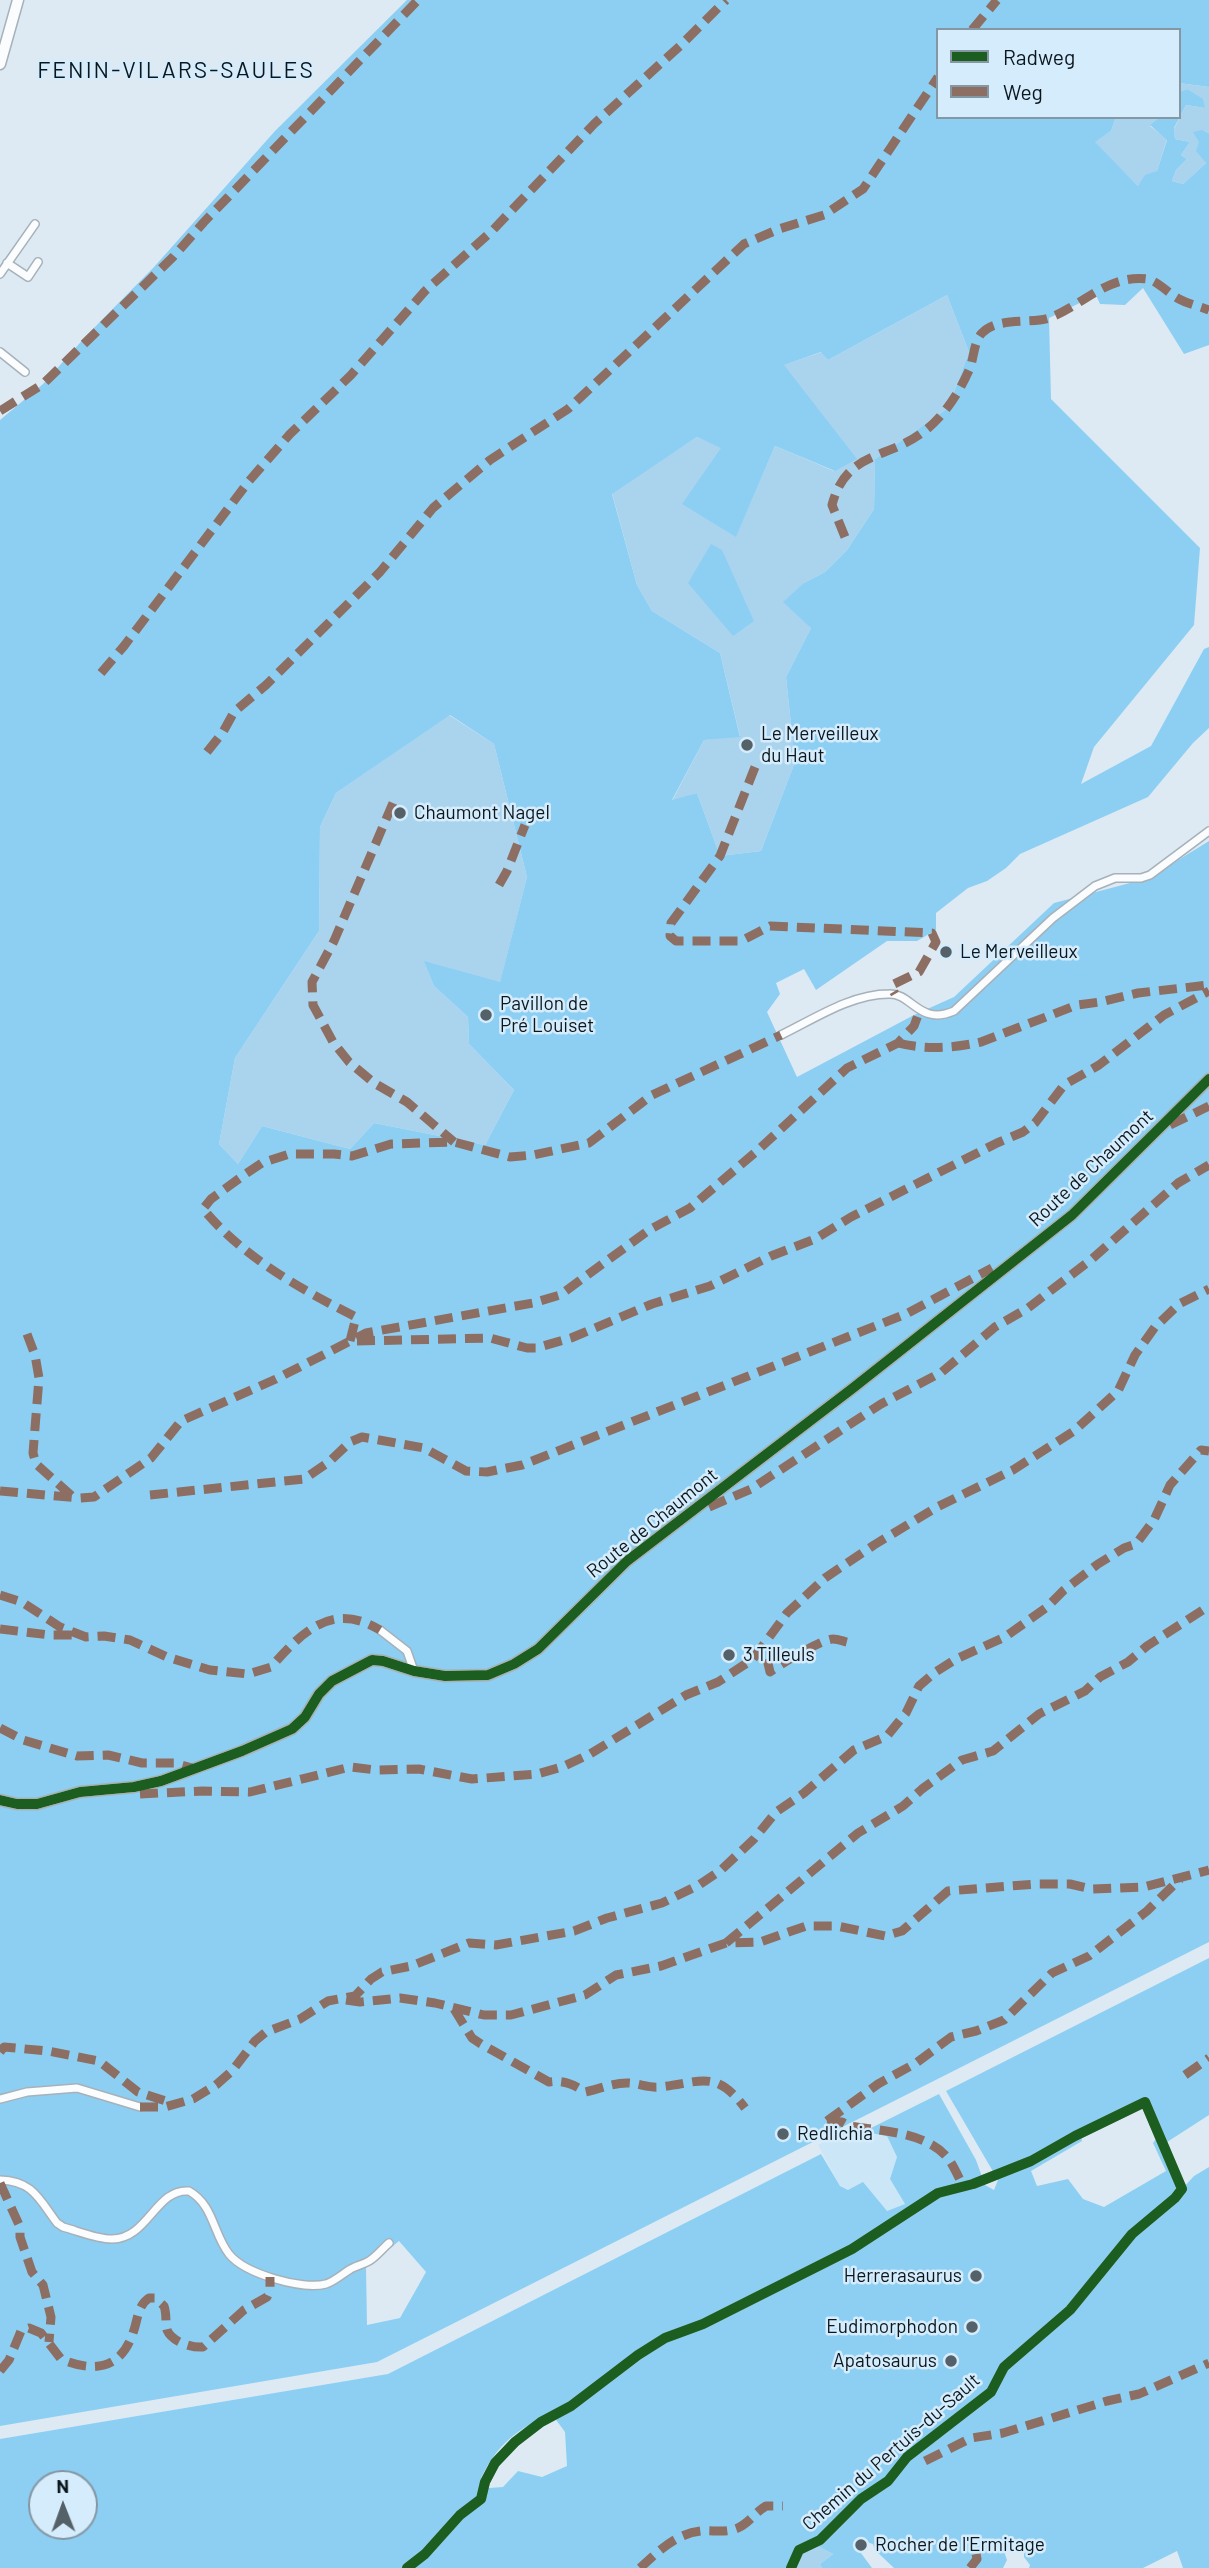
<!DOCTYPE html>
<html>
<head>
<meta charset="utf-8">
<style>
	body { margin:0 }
	#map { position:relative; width:1209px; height:2568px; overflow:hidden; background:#ddeaf3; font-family:Barlow,sans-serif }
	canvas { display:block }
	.legend { position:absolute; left:936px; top:28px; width:245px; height:91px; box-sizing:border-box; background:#d4ecfc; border:2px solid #8497a3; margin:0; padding:9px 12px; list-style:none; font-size:21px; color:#0c171d }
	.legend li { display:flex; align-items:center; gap:14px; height:35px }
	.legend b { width:35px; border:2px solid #8497a3 }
	.north { position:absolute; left:28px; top:2470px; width:70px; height:70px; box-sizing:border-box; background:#d4ecfc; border:2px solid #8497a3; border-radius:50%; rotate:359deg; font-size:19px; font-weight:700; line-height:28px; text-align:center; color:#0c171d }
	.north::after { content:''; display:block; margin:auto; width:24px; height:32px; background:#556168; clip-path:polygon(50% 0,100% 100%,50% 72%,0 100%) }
</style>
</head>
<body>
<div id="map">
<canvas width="1209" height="2568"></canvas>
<ul class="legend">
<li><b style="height:9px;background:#1b5e20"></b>Radweg</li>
<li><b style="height:9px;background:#8d6e63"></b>Weg</li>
</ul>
<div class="north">N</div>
</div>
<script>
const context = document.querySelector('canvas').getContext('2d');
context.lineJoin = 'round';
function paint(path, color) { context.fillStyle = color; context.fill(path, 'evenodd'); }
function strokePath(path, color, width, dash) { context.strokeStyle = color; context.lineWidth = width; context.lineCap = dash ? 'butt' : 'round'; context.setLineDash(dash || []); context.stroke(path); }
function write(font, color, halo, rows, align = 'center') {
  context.font = font + ' Barlow,sans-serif'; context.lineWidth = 5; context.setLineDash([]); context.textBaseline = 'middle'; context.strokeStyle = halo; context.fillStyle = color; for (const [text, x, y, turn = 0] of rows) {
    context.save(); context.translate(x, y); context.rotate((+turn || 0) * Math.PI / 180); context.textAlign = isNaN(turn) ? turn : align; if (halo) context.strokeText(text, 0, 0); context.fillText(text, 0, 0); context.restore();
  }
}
const built = new Path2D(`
	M842,2132L887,2136L897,2157L890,2179L905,2204L887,2211L878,2203L840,2186L818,2145Z`);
const green = new Path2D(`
	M1179,83L1209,87V134L1199,142L1206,163L1183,184L1172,181L1176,170L1187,159L1181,155L1190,142L1175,139L1174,129L1186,105L1205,108L1187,89L1179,92Z
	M1116,117H1160L1150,126L1167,139L1157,171L1138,186L1094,142L1111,131Z
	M947,295L969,352L948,408L875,459L874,509L847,550L825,572L804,583L811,628L786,677L795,762L761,851L720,856L697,793L672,801L704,740L740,736L720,653L652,611L637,585L612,493L697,437L721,447L736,536L775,446L834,471L783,365L822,352L828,360Z
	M449,715L494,744L527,877L500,983L425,962L434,986L468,1017L469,1044L514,1090L485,1145L374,1123L350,1149L262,1126L238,1164L219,1144L235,1058L319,931L320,827L336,793Z
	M817,2545L833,2554L820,2564L822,2568H786L798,2549Z`);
const forest = new Path2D(`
	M407,0H1209V87L1179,83V30H938V117H1116L1111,131L1095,142L1138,186L1145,175L1157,171L1167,140L1150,125L1160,117H1179V92L1187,89L1203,99L1205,108L1186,105L1174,128L1175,139L1190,142L1181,155L1187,159L1176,170L1172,181L1183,184L1206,163L1196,151L1199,142L1193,132L1202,130L1209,134V345L1184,354L1143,288L1125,305L1100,304L1096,295L1049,318L1051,399L1200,548L1194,625L1094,747L1081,784L1151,746L1204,649L1209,647V728L1193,743L1148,797L1020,854L1006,868L987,881L968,888L936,913V930L917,941H887L816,990L804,969L776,983L780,994L767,1012L797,1077L914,1015L954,997L1054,903L1149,878L1209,841V1942L377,2362L0,2426V420L43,384L87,335L154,267L275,131ZM947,295L969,352L948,408L875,459L874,509L847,550L825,572L804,583L783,602L811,628L786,677L795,762L761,851L720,856L697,793L672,800L704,740L740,737L720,653L652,611L637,585L612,494L697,437L721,448L682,504L736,537L775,446L835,471L857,459L784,365L821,352L828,360ZM450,715L494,744L527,877L500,982L424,961L434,986L468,1017L469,1044L514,1090L485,1145L374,1123L350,1149L262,1126L238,1164L219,1144L235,1058L319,931L320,827L336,793ZM399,2241L426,2272L400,2318L367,2325L366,2268Z
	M711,544L722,550L754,621L733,636L688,583Z
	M1209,1958V2115L1164,2144L1183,2188L1194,2176L1209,2167V2568H1183L1177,2551L1143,2568H1029L1030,2565L1024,2557V2548L1017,2540L1007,2544L1005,2554L1007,2560L1003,2568H894L875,2550L873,2544L857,2539L858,2549L872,2568H822L820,2564L833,2554L816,2545L798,2549L786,2568H0V2439L388,2374L821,2154L840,2186L848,2190L863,2182L887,2211L905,2204L890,2179L897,2157L887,2136L863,2132L939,2094L976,2160L985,2185L994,2190L998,2180L946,2091ZM1146,2099L1161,2132L1153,2143L1166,2171L1104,2207L1083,2199L1068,2179L1037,2186L1031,2171L1082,2141L1080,2131ZM551,2413L565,2432L567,2466L542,2477L518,2471L503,2487L489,2488L481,2478C499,2442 516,2431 551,2413ZM42,2484H84V2526H42Z`);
const street = new Path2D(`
	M7,263L28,277L38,262
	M0,274L35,224
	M0,352L25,372
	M781,1035C814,1019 851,994 889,994C912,993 919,1026 954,1011L1053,918L1095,886L1115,878H1141L1150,875L1209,831
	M380,1630L407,1651L414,1671
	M0,2099L27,2092L77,2088L140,2107
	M0,2180C33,2181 39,2199 57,2223L63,2227C78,2231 96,2239 112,2239C148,2239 156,2188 189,2191C214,2205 213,2234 229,2254C245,2274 302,2290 326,2284C335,2281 341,2275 349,2270C355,2266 362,2265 369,2261C376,2257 382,2249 389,2243
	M407,2568L425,2554L460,2515L481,2499L485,2482L495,2463L515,2442L541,2422L571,2406L638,2355L665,2338L703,2324L852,2249L938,2193L973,2184L1031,2161L1075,2136L1145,2102L1182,2189L1175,2198L1132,2234L1070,2310L1004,2367L991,2392L907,2457L888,2481L861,2499L820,2540L799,2550L791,2568`);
const secondary = new Path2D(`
	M0,64L18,0
	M0,1800L17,1804H37L80,1792L134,1787L161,1781L242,1751L292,1729L305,1717L319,1694L332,1681L372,1660L383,1661L414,1671L445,1676L488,1675L514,1664L538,1649L627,1561L853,1388L1072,1215L1209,1079`);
const quiet = new Path2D(`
	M972,30L997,0
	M0,411L43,384L173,257L204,222L418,0
	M845,537L832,505C846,451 886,460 923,432C944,417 960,391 970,368C974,357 974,341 982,333C997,317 1030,324 1049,318C1082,306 1108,274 1147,279C1158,281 1169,294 1179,299C1188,304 1199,306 1209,310
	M101,673L124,646L249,481L290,434L351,375L425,291L492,231L594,124L681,45L726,0
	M207,752L223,732L234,712L266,685L380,572L433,508L490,460L568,409L744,244L779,229L824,215L863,189L938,77
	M755,767L720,856L671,923L670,936L676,941H741L770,926L932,933L936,942L919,972L894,984L892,989L895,994
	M393,803L334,941L312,982L313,1005L333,1042L349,1062L374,1083L407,1102L454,1142
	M499,885L507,871L525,825
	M898,1043C925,1050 954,1048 981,1042L1077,1005L1100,1002L1138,993L1209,985
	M1170,1125L1209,1106
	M27,1334L35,1355L39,1378L33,1453L36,1464L73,1497
	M350,1341L356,1317C300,1289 243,1257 203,1209L211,1199L244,1175L262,1163L289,1154H334L352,1156L391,1144L454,1142L510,1157L533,1155L589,1143L652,1095L781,1035
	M357,1341L490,1338L527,1348H536L571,1338L652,1304L710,1286L771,1256L815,1239L851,1217L997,1143L1023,1132L1035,1123L1064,1085L1099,1065L1164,1015L1209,991
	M0,1491L80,1498L94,1497L151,1458L181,1421L276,1379L366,1333L533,1303L560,1295L649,1230L690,1208L757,1151L847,1068L898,1043L914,1026L918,1015L916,1009
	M150,1495L304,1479L329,1462L350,1442L362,1437L424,1448L466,1471L487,1472L522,1465L906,1314L992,1268
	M709,1507L751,1489L881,1404L942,1372L995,1327L1028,1308L1092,1259L1178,1183L1209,1165
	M0,1595L22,1602L60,1627L86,1637L104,1636L130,1640L167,1657L210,1670L248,1674L271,1667C302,1632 332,1601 380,1630
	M0,1629L50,1635H73
	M767,1659L770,1672C779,1665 822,1639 833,1639C840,1639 846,1643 854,1643
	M0,1728L23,1740L77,1756L108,1755L142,1763H174L192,1768
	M140,1794L202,1791L250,1792L350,1767L376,1770L419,1769L472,1779L537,1774L562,1767L590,1754L686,1695L718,1682L753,1659L787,1613L825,1578L874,1545L937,1507L1013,1470L1074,1431L1118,1391L1135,1355L1155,1327L1179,1304L1209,1289
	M726,1943L858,1833L903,1806L922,1789L962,1760L993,1751L1039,1714L1085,1691L1100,1677L1128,1662L1147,1646L1209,1606
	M346,2000L360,2002L400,1998L435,2003L484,2015H511L585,1995L616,1975L661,1966L726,1943L760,1942L806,1926H837L885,1936L902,1931L948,1891L1036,1884H1070L1092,1889L1144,1887L1209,1870
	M454,2009L472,2038L481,2044L549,2082C563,2080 573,2084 585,2092C599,2089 612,2083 627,2083C638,2083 648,2088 659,2087C700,2083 715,2068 745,2108
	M0,2052L4,2047L48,2051L99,2061L138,2092L172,2103
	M1185,2075L1209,2058
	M140,2107H165L193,2099L216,2085L232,2071L255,2041L266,2032L300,2019L328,2001L355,1996L371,1979L382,1972L411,1966L469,1943L496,1945L574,1931L607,1918L662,1903L699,1885L721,1870L754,1839L776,1812L804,1793L854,1750L887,1736L906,1713L919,1686L934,1673L956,1659L1005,1637L1047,1607L1064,1590L1098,1564L1124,1548L1136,1544L1154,1520L1170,1485L1201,1450L1209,1451
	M827,2121L878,2084L916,2063L951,2037L976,2031L1004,2020L1052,1973L1089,1956L1147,1911L1180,1879
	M827,2121L842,2122L849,2126C882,2131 930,2132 950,2161C955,2169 959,2178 963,2186
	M0,2183L20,2227V2237L32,2272L43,2285L51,2317L49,2342
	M0,2371L9,2360L21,2331L29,2328L41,2333L61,2359C94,2373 121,2369 133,2333C138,2320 137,2306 149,2298H155L164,2306C167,2314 165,2322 167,2330C172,2342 192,2348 203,2347L244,2310L267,2297L270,2290V2277
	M925,2461L971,2438L1003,2433L1107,2401L1139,2394L1209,2363
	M640,2568C659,2551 675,2534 701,2531C713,2530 723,2533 735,2529C748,2525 754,2513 766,2506H783
	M970,2568L977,2559L976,2554`);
const cycleway = new Path2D(`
	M0,1800L17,1804H37L80,1792L134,1787L161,1781L242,1751L292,1729L305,1717L319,1694L332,1681L372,1660L383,1661L414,1671L445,1676L488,1675L514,1664L538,1649L627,1561L853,1388L1072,1215L1209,1079
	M407,2568L425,2554L460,2515L481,2499L485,2482L495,2463L515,2442L541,2422L571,2406L638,2355L665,2338L703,2324L852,2249L938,2193L973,2184L1031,2161L1075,2136L1145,2102L1182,2189L1175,2198L1132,2234L1070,2310L1004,2367L991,2392L907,2457L888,2481L861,2499L820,2540L799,2550L791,2568`);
const markers = [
	[747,745,7,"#556168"],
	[400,813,7,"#556168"],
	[946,952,7,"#556168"],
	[486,1015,7,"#556168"],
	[729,1655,7,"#556168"],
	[783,2134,7,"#556168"],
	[976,2276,7,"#556168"],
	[972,2327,7,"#556168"],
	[951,2361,7,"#556168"],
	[861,2545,7,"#556168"]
];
const poiNames = [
	["Le Merveilleux",761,734],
	["du Haut",761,756],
	["Chaumont Nagel",414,813],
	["Le Merveilleux",960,952],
	["Pavillon de",500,1004],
	["Pré Louiset",500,1026],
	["3 Tilleuls",743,1655],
	["Redlichia",797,2134],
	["Herrerasaurus",962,2276,"right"],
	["Eudimorphodon",958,2327,"right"],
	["Apatosaurus",937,2361,"right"],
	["Rocher de l'Ermitage",875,2545]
];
const streetNames = [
	["Route de Chaumont",1091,1168,-43],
	["Route de Chaumont",652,1523,-39],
	["Chemin du Pertuis-du-Sault",891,2452,-41]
];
const quarterNames = [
	["FENIN-VILARS-SAULES",176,70]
];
paint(built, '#cbe6f7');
paint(green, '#aad4ee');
paint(forest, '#8dcff3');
strokePath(street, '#a6b1b9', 10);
strokePath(secondary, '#a6b1b9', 13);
strokePath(street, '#fafcfd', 7);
strokePath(secondary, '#fafcfd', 10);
strokePath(quiet, '#8d6e63', 9, [18, 9]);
strokePath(cycleway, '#1b5e20', 10);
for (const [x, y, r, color] of markers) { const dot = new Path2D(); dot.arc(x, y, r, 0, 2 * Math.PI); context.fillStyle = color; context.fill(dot); strokePath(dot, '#d4ecfc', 2.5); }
write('19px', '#0c171d', '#d4ecfc', poiNames, 'left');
write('19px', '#0c171d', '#d4ecfc', streetNames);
context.letterSpacing = '2px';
write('23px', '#0c171d', '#d4ecfc', quarterNames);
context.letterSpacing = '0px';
</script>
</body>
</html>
